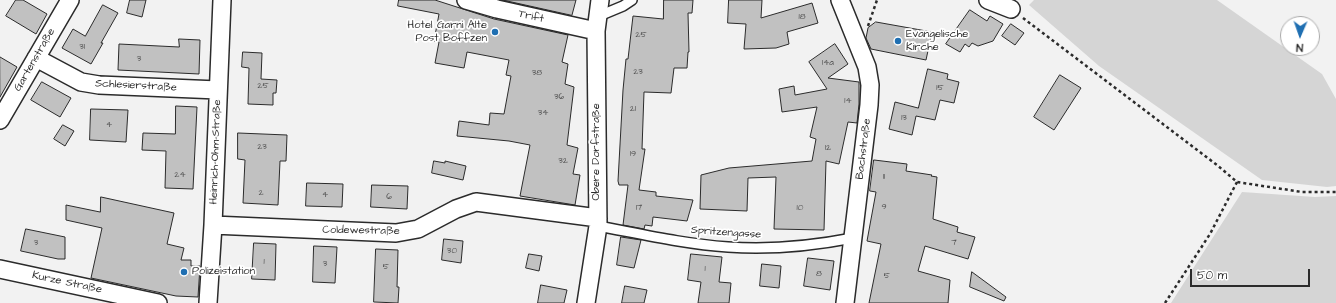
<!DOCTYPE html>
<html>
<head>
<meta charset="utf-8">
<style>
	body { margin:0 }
	#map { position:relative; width:1336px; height:303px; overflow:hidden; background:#f2f2f2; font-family:"Architects Daughter",sans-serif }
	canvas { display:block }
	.north { position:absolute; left:1280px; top:16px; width:40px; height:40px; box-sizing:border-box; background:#fff; border:1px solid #aaa; border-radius:50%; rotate:182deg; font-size:11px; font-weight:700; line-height:16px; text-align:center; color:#2b2b2b }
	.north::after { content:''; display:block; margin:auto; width:14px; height:18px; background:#1f6fb2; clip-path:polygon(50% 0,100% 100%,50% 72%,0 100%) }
	.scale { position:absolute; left:1190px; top:269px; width:120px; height:18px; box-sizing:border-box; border:2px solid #2b2b2b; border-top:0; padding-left:5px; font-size:12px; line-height:14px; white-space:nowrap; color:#2b2b2b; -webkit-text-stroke:3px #fff; paint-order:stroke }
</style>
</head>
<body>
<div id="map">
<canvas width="1336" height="303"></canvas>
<div class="north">N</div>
<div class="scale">50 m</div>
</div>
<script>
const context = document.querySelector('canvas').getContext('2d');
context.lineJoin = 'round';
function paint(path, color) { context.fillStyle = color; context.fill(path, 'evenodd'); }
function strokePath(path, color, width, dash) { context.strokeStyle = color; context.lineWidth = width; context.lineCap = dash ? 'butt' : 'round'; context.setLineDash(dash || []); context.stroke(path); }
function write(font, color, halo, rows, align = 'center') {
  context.font = font + ' "Architects Daughter",sans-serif'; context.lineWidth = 3.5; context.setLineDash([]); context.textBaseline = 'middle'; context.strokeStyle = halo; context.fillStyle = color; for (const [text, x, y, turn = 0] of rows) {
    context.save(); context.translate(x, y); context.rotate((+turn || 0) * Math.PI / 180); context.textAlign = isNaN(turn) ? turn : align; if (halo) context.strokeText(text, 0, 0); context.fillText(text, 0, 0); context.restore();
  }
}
const green = new Path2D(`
	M1034,0H1217L1322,74L1336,99V186L1327,187L1262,180L1099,66L1029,5Z
	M1242,192L1315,197L1336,196V303H1171Z`);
const building = new Path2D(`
	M16,0H23L47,14L36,34L6,16Z
	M130,0H146L142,17L127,13Z
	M399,0H435L494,19L568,35L562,62L568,64L565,84L574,87L567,145L578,148L573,174L580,175L575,205L520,196L530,145L509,141L457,136L459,121L489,125L490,113L504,114L511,76L506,75L509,60L467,52L464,68L435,63L439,42L434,41L439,14L398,6Z
	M503,0H576L572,15Z
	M664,0H693L692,13H688L689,52H688L687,68H674L671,93L644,92L642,149H645L639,190L656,192V196L693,200L687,221L653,217L652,226L645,225L644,229L623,225L628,185H619L618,181L623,90L626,59H628L633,16L663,19Z
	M729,0H762L761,18L812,3L818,23L787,32L789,44L776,48L744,49L746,24L728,23Z
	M103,5L118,13L101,43H103L91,64L62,48L73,29L85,36Z
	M970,10L987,21L990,16L1003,24L993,41L978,46L972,43L969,47L965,44L960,52L946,44Z
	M876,22L932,32L926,60L871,49L866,38L868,28Z
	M1011,24L1024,33L1015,45L1002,36Z
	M179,39L200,40L199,74L118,70L119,44L179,47Z
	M835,44L848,64L828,78L859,82V104L857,123L848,122L839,164L826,161L824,230L774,229L776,177L748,178L747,211L700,209L701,175L729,168L812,161L816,139L810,137L817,107L782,112L779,89L794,86L795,95L827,89L809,62Z
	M243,52L262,53L261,79L277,80L276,93H273V105L248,104L249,68L242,67Z
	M0,57L17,67L0,97Z
	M928,69L948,74L947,79L959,82L954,103L940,100L935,120L916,116L912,135L889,129L895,102L918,108Z
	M1060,75L1081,88L1054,130L1034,117Z
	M42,82L71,98L60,117L31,100Z
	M176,106L197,107L193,189L165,188L166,151L142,150L143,133L175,134Z
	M91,109L128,110L126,142L90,140Z
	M63,125L74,131L65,146L54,139Z
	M238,133L287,135L286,161H280L278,205L243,203L245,160L238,159Z
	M874,160L907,164L906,171L932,175L931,176L937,177L933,219L958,227L957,232L975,237L968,259L925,246L918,271L950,280L948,303H869L881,244L867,241L876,192L870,191Z
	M434,161L445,163V161L466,166L463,180L432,173Z
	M307,183L343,184L342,207L306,206Z
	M372,185L408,186L407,209L371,207Z
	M101,197L174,213L167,244L184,248L181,260H191V266H200L198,297L176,296L91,278L102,228L66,220V205L100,212Z
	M26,229L65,237V259H58L21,251Z
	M621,237L641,240L634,268L617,265Z
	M444,239L463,241L461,263L442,260Z
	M254,243L276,244L275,280L252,279Z
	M314,246L337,247L335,283L313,282Z
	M376,249L398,250L397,287H399L398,303L374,302Z
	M529,254L542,256L539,271L526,268Z
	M691,254L722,257L719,282L731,283L729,303H698L701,282L688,280Z
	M808,258L834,261L830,290L804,286Z
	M762,264L781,266L779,288L760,286Z
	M972,272L1006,297L1004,301L970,287Z
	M541,285L567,290L564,303H538Z
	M625,286L647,290L644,303H622Z`);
const path = new Path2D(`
	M1023,18L1217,165L1237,182L1302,192H1336
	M868,26L877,0
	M1165,303L1210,234L1237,182`);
const lane = new Path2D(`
	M599,16L623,6L632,0
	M598,226C641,234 684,244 728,247C770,250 812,246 853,238`);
const street = new Path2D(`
	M466,0L497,9L596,31
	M840,0L867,67L870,85L869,105L845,303
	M988,0L1011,9
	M36,58L81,82L99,85L218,90
	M0,120L70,0
	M213,225L396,233L418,229L456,209L476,202L598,218
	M0,269L158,303
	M208,303L213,225L222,0
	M586,303L598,226L596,31L600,0`);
const markers = [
	[495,32,4,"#1f6fb2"],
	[898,41,4,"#1f6fb2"],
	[184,272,4,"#1f6fb2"]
];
const numberNames = [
	["18",802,17],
	["25",641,35],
	["31",82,47],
	["3",139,59],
	["14a",828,63],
	["23",638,72],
	["38",537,73],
	["25",263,86],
	["15",940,88],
	["36",559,97],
	["14",848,101],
	["21",633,109],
	["34",543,113],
	["13",904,118],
	["4",109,125],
	["23",262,147],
	["12",828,148],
	["19",633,154],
	["32",563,161],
	["24",180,175],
	["11",884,177],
	["2",261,193],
	["4",325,195],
	["6",389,197],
	["9",884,207],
	["17",639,208],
	["10",800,208],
	["3",36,243],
	["7",954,243],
	["30",452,251],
	["1",264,262],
	["3",325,264],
	["5",386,267],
	["1",705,269],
	["8",819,274],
	["5",887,276]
];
const streetNames = [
	["Trift",531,17,12],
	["Gartenstraße",35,60,-60],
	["Schlesierstraße",136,86,3],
	["Bachstraße",864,149,-83],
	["Heinrich-Ohm-Straße",216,152,-88],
	["Obere Dorfstraße",597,152,-90],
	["Coldewestraße",361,231,1],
	["Spritzengasse",726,233,4],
	["Kurze Straße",67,283,12]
];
const poiNames = [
	["Hotel Garni Alte",487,26,"right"],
	["Post Boffzen",487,39,"right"],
	["Evangelische",906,35],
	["Kirche",906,48],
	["Polizeistation",192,272]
];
paint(green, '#d5d5d5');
paint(building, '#c1c1c1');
strokePath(building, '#2b2b2b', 1);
strokePath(lane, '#2b2b2b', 12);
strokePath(street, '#2b2b2b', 20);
strokePath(path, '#2b2b2b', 2.5, [3, 3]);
strokePath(lane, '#fff', 9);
strokePath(street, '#fff', 17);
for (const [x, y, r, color] of markers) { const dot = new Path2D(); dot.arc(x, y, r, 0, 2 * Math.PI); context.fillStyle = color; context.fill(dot); strokePath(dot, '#fff', 1.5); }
write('9px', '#505050', null, numberNames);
write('11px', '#2b2b2b', '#fff', streetNames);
write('11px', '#2b2b2b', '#fff', poiNames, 'left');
</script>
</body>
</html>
